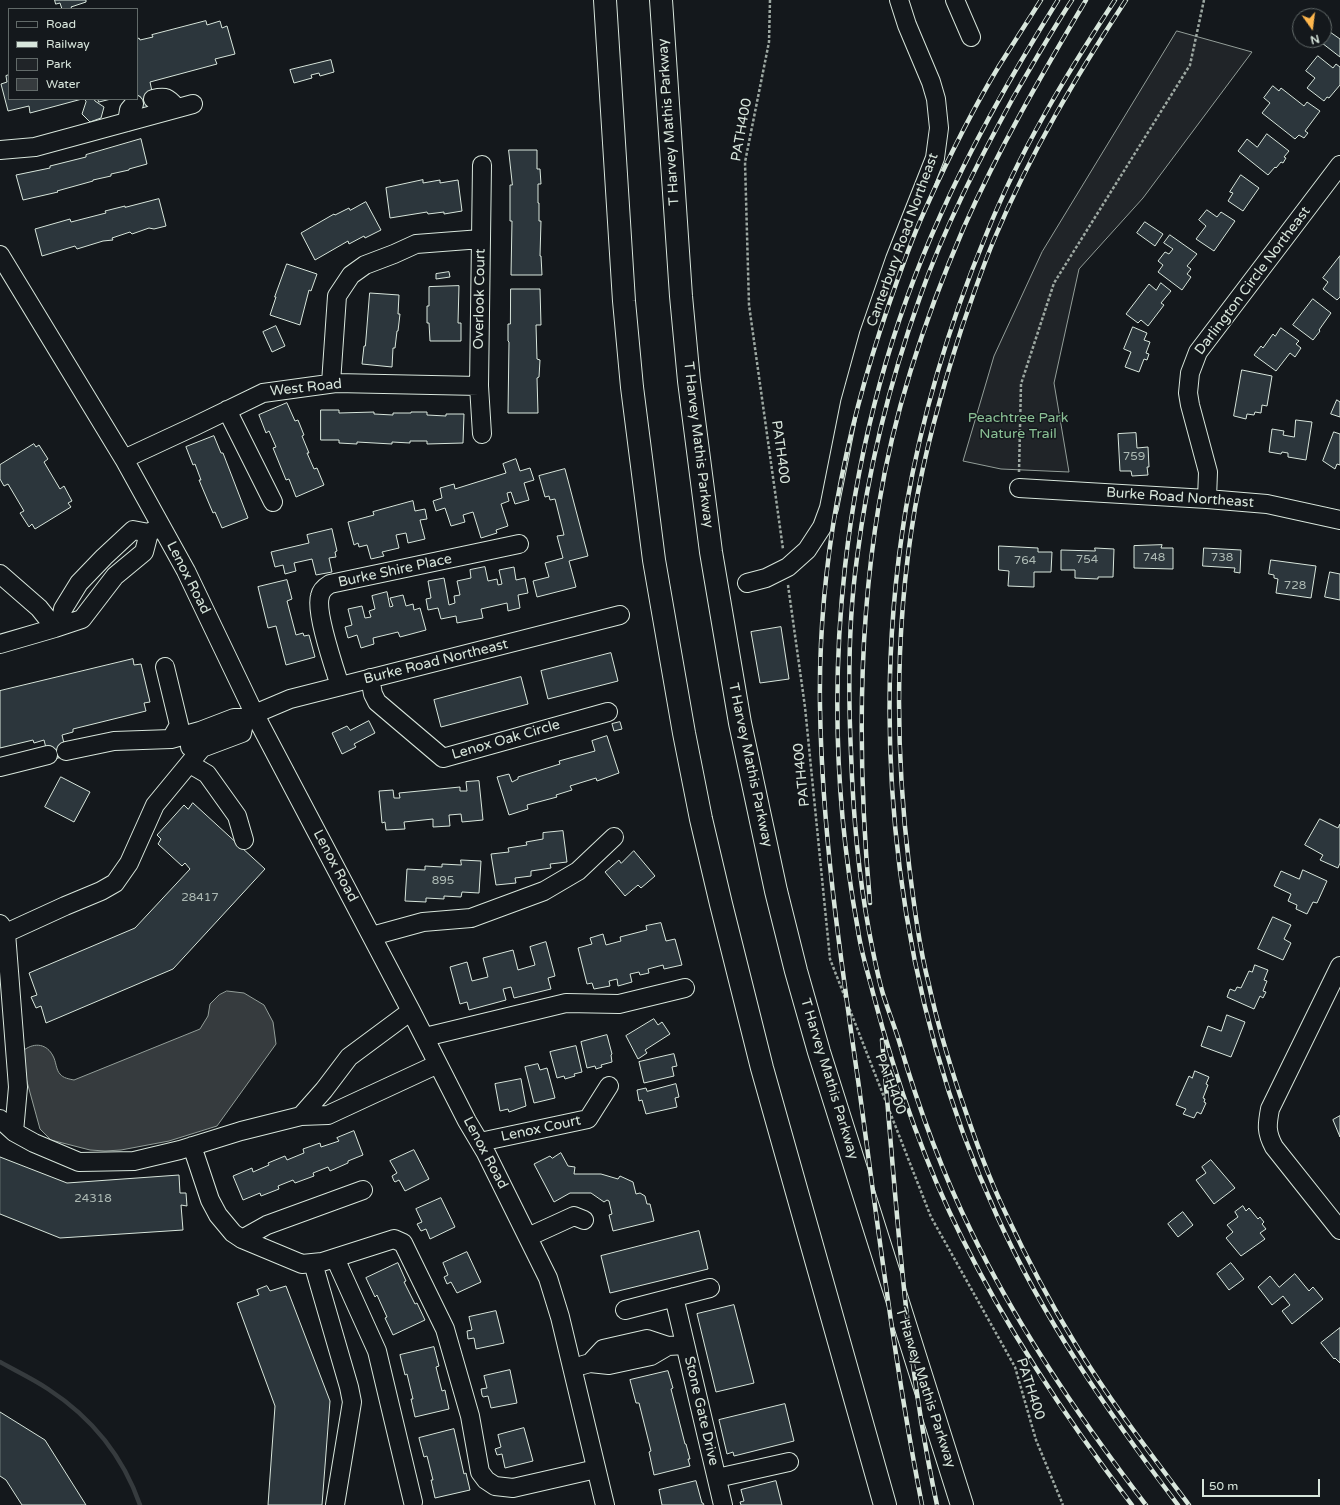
<!DOCTYPE html>
<html>
<head>
<meta charset="utf-8">
<style>
	body { margin:0 }
	#map { position:relative; width:1340px; height:1505px; overflow:hidden; background:#14181c; font-family:"Varela Round",sans-serif }
	canvas { display:block }
	.legend { position:absolute; left:8px; top:8px; width:130px; height:92px; box-sizing:border-box; background:#14181c; border:1px solid #626a69; margin:0; padding:5px 7px; list-style:none; font-size:12px; color:#d8e6dc }
	.legend li { display:flex; align-items:center; gap:8px; height:20px }
	.legend b { width:20px; border:1px solid #626a69 }
	.north { position:absolute; left:1292px; top:8px; width:40px; height:40px; box-sizing:border-box; background:#14181c; border:1px solid #626a69; border-radius:50%; rotate:166deg; font-size:11px; font-weight:700; line-height:16px; text-align:center; color:#d8e6dc }
	.north::after { content:''; display:block; margin:auto; width:14px; height:18px; background:#ffb74d; clip-path:polygon(50% 0,100% 100%,50% 72%,0 100%) }
	.scale { position:absolute; left:1202px; top:1479px; width:118px; height:18px; box-sizing:border-box; border:2px solid #d8e6dc; border-top:0; padding-left:5px; font-size:12px; line-height:14px; white-space:nowrap; color:#d8e6dc; -webkit-text-stroke:3px #14181c; paint-order:stroke }
</style>
</head>
<body>
<div id="map">
<canvas width="1340" height="1505"></canvas>
<ul class="legend">
<li><b style="height:5px;background:#14181c"></b>Road</li>
<li><b style="height:5px;background:#d8e6dc"></b>Railway</li>
<li><b style="height:11px;background:#202428"></b>Park</li>
<li><b style="height:11px;background:#363b3e"></b>Water</li>
</ul>
<div class="north">N</div>
<div class="scale">50 m</div>
</div>
<script>
const context = document.querySelector('canvas').getContext('2d');
context.lineJoin = 'round';
function paint(path, color) { context.fillStyle = color; context.fill(path, 'evenodd'); }
function strokePath(path, color, width, dash) { context.strokeStyle = color; context.lineWidth = width; context.lineCap = dash ? 'butt' : 'round'; context.setLineDash(dash || []); context.stroke(path); }
function write(font, color, halo, rows, align = 'center') {
  context.font = font + ' "Varela Round",sans-serif'; context.lineWidth = 3; context.setLineDash([]); context.textBaseline = 'middle'; context.strokeStyle = halo; context.fillStyle = color; for (const [text, x, y, turn = 0] of rows) {
    context.save(); context.translate(x, y); context.rotate((+turn || 0) * Math.PI / 180); context.textAlign = isNaN(turn) ? turn : align; if (halo) context.strokeText(text, 0, 0); context.fillText(text, 0, 0); context.restore();
  }
}
const green = new Path2D(`
	M1177,31L1252,52L1143,198L1079,269L1054,383L1069,472L1001,469L963,461L994,356L1042,252Z`);
const water = new Path2D(`
	M227,991L244,993L264,1005L273,1022L276,1044L217,1126L169,1141L121,1150L105,1151L90,1150L51,1140L40,1129L26,1078L24,1050C35,1042 47,1044 53,1056C56,1061 56,1070 60,1074C63,1078 69,1079 74,1080L200,1029L208,1016L210,1004L219,995Z`);
const stream = new Path2D(`
	M0,1362C16,1371 33,1379 48,1389C91,1417 123,1456 140,1505`);
const building = new Path2D(`
	M55,0H86V2L71,7L72,9H62L60,3L56,4Z
	M206,21L207,25L220,21L222,28L227,26L235,54L215,59L217,64L150,82L155,105L136,110L137,39L139,38L140,40L153,37L152,35Z
	M1330,32L1340,39V57L1322,43Z
	M1318,56L1333,68L1336,64L1340,67V85L1329,98L1327,97L1324,101L1307,88L1315,78L1306,71Z
	M331,60L334,72L320,76L319,73L311,75L312,78L294,83L290,70Z
	M9,75V99H82L30,113L29,106L8,111L1,84L7,82L6,76Z
	M1273,86L1279,91L1281,88L1304,106L1307,102L1320,111L1305,131L1308,133L1304,138L1299,135L1295,139L1262,113L1270,103L1264,98Z
	M85,99H94L95,101L104,107L101,118L90,122L82,114L86,102Z
	M98,99H111L99,102Z
	M1267,134L1289,151L1284,157L1286,158L1283,163L1281,162L1276,168L1275,167L1268,175L1238,151L1247,139L1257,147Z
	M141,139L147,164L129,169V170L111,174V176L93,180V181L57,191L58,192L23,200L16,175L50,168V166L86,157V155Z
	M509,150H537V169H540L541,184H538V203H539V221H541L540,256H541L542,275H511L512,221H510V185H512Z
	M1241,175L1259,188L1243,211L1228,201L1233,193L1230,192Z
	M423,180V183L440,180V183L458,180L462,211L444,214V212L428,214L427,212L390,218L386,188Z
	M159,199L166,226L154,229L149,228L132,234L130,232L112,238L113,240L103,241L77,249L75,246L42,256L35,229L70,219L71,222L106,213L105,211L125,206V207Z
	M366,202L381,230L365,238L364,236L349,244L348,241L315,260L301,233L334,214L335,215L349,208L350,210Z
	M1207,210L1217,217L1221,212L1235,221L1214,251L1196,239L1206,226L1199,220Z
	M1145,222L1163,234L1155,246L1137,233Z
	M1170,235L1197,254L1187,266L1191,269L1187,274L1191,277L1182,290L1158,272L1163,265L1158,261L1165,252L1169,254L1173,249L1164,243Z
	M1340,256V297L1337,300L1323,289L1328,282L1323,278Z
	M287,264L317,274L311,291L309,290L300,325L270,315L276,297H275Z
	M449,272L450,277L436,279V274Z
	M1161,283L1171,291L1161,303L1164,305L1148,326L1141,320L1138,323L1126,314L1149,284L1156,290Z
	M459,286L458,323H461V341H430L429,323H427V306H429V287Z
	M511,289H540L541,325H536L537,359L540,360L539,377L537,378L538,413H508L509,342L508,341V324H510Z
	M370,293L399,295L398,314H400L398,331H397L395,348H393L392,367L362,364L364,346H365Z
	M1313,299L1331,313L1319,330L1320,331L1313,340L1293,325Z
	M276,326L285,346L272,352L263,332Z
	M1133,327L1147,333L1144,340L1150,342L1146,353L1149,354L1147,360L1144,359L1139,372L1125,367L1131,352L1124,349Z
	M1281,328L1299,341L1296,344L1301,348L1295,357L1290,353L1276,371L1254,355L1261,346L1263,348L1273,334L1275,336Z
	M1242,370L1272,376L1267,406L1262,405L1261,413L1255,412L1254,415L1247,414L1246,419L1234,416Z
	M1337,400L1340,402V417L1331,414Z
	M287,403L295,421L298,420L304,435L302,436L309,453H307L314,469L317,468L324,485L296,497L289,479L286,480L273,448L276,447L269,431L266,433L259,415Z
	M321,410H339V413L374,412V414L393,415V413H411V412H427V415L446,416V414H464L463,443L427,444V441H410V443L392,442V444L357,442V444L339,443V440H321Z
	M1296,420L1312,422L1306,460L1288,457V453L1282,452L1281,454L1269,452L1272,429L1284,431L1283,435L1294,437Z
	M1334,432L1340,434V465L1337,464L1335,469L1323,461Z
	M1136,433L1137,448L1148,447L1149,467H1147L1148,475L1132,476L1131,471H1120L1118,434Z
	M214,436L221,453H223L248,518L222,528L215,512L213,513L199,480H201L195,464L193,465L186,447Z
	M34,444L36,447L39,445L48,459L44,462L60,489L64,486L72,501L68,503L71,507L35,529L32,524L29,527L20,513L24,511L8,484L4,486L0,479V465Z
	M516,459L520,471L530,468L534,480L524,483L529,500L515,504L511,492L507,493L509,501L501,504L508,526L496,530L497,533L481,538L473,512L463,515L465,522L451,526L445,508L436,511L433,501L442,498L440,488L454,484L455,489L506,473L503,464Z
	M565,469L588,556L569,561L576,587L537,597L533,581L549,577L545,563L563,558L557,536L564,535L555,499L550,500L549,496L545,497L539,476Z
	M413,501L415,511L425,509L427,519L420,520L425,539L408,543L406,533L396,535L399,548L382,552L384,556L371,559L367,545L359,547L358,543L354,545L348,522L374,515L373,512Z
	M332,529L337,551L335,552L336,557L329,558L332,572L316,575L312,559L294,563L296,571L285,574L283,565L275,567L271,552L309,543L307,535Z
	M1162,545L1161,548H1173V569L1134,568V546Z
	M999,546L1038,548V552H1052L1051,572H1034V587L1008,586L1009,571L999,570Z
	M1095,548L1114,549L1113,577H1098V579L1075,578V570H1061V550L1095,551Z
	M1204,548L1241,550L1240,573L1234,572L1235,568L1203,566Z
	M1271,560L1316,566L1311,598L1276,593L1278,579L1274,578V575L1269,574Z
	M485,567L488,581L497,579L498,585L502,584L499,570L514,567L516,580L525,578L528,593L518,595L520,608L508,611L507,603L481,609L483,618L457,623L456,616L441,619L438,608L428,610L426,599L431,598L428,581L444,578L449,605L455,603L454,596L460,595L457,581L471,578L470,570Z
	M1330,572L1340,574V600L1325,597Z
	M287,580L292,599L287,601L296,635L303,633L304,636L309,635L315,657L286,665L276,626L268,628L258,587Z
	M387,592L390,607L393,606L390,598L403,595L406,606L413,604L414,610L420,608L426,630L400,637L398,632L373,638L374,644L361,648L357,635L348,638L345,627L352,625L348,609L362,606L365,618L371,617L369,611L375,609L372,596Z
	M781,627L789,679L760,683L751,632Z
	M611,653L618,681L548,699L541,671Z
	M133,659L134,665L141,664L150,702L144,703L146,711L73,729V732L62,735L67,756L49,760L44,740L34,743L33,740L0,748V691Z
	M521,677L528,704L441,727L434,700Z
	M369,721L375,733L354,744L356,747L342,754L332,733L347,726L350,730Z
	M620,722L622,729L614,731L612,724Z
	M607,736L619,773L597,781L596,778L570,786L572,790L556,795L557,797L527,805L528,809L509,815L497,777L509,774L512,782L518,779V777L560,764L559,761L595,751L592,741Z
	M61,777L90,792L74,822L45,807Z
	M479,781L483,820L462,822L461,814L449,815L450,826L433,827V819L404,822L405,829L386,830L385,822L382,823L379,791L393,790L394,798H400L399,793L460,787V791H467L466,782Z
	M193,803L265,869L173,969L46,1023L41,1006L36,1008L31,997L37,995L29,973L135,928L190,869L185,863L182,866L158,844L161,839L157,835L184,805L188,809Z
	M1320,819L1338,828L1340,824V863L1338,868L1320,860L1323,855L1305,845Z
	M563,831L567,862L550,864L551,868L531,871V876L515,878L516,883L496,885L491,854L509,852L508,848L527,845L526,842L543,839V833Z
	M634,851L655,876L641,888L638,885L625,896L605,872L619,860L621,863Z
	M461,860L481,861L479,893L462,892L461,897L444,896V899L426,898V902L405,901L407,869L425,870V866L442,867V864L461,865Z
	M1303,870L1327,881L1317,903L1313,902L1307,914L1296,909L1297,905L1288,901L1291,894L1274,886L1281,871L1299,879Z
	M1273,917L1291,925L1284,939L1291,943L1283,960L1258,949Z
	M661,923L666,941L675,939L682,965L664,969L663,965L648,969L649,973L640,975L639,972L630,974L632,982L618,986L617,979L609,981L610,986L594,989L592,983L587,984L578,948L592,944L590,938L603,934L606,945L621,941L620,937L647,930L646,926Z
	M546,942L555,976L548,978L551,989L514,998L511,987L503,989L506,1000L469,1010L467,1002L460,1004L450,967L467,962L472,981L488,977L483,958L513,950L518,970L535,965L530,947Z
	M1255,965L1268,970L1264,980L1267,981L1263,991L1266,992L1263,998L1260,996L1254,1009L1227,997L1230,989L1235,991L1237,987L1241,988L1249,971L1252,972Z
	M1227,1015L1245,1022L1231,1057L1201,1046L1208,1026L1221,1031Z
	M654,1019L658,1025L662,1022L670,1034L645,1050L647,1053L638,1059L626,1036Z
	M607,1035L612,1054L611,1055L612,1062L601,1065L602,1067L596,1069L595,1066L587,1068L581,1042Z
	M576,1046L582,1072L574,1074L575,1076L565,1079L564,1076L557,1078L550,1052Z
	M674,1054L677,1066L672,1067L674,1076L644,1083L639,1062Z
	M538,1064L540,1070L547,1068L555,1098L534,1103L525,1067Z
	M1195,1071L1209,1077L1206,1084L1208,1085L1203,1098L1205,1099L1204,1102L1206,1103L1201,1114L1197,1112L1194,1118L1183,1114L1186,1109L1176,1105L1189,1076L1192,1078Z
	M521,1079L526,1106L509,1112L508,1109L500,1111L495,1084Z
	M676,1084L679,1097L675,1098L677,1107L646,1114L642,1100L639,1101L637,1090L646,1088L647,1091Z
	M1340,1116V1137L1333,1120Z
	M354,1131L363,1155L348,1161V1163L330,1171L328,1167L313,1173L314,1176L295,1183L293,1180L278,1186L279,1189L261,1196L260,1193L243,1200L233,1176L252,1168L253,1172L269,1165L268,1163L285,1156L287,1160L304,1153L303,1149L320,1143L321,1147L339,1141L337,1138Z
	M414,1150L429,1179L405,1191L399,1180L395,1182L394,1181L392,1176L397,1173L390,1161Z
	M561,1153L568,1166L575,1167L574,1174H601L618,1179L620,1176L633,1182L636,1194L640,1193L645,1196L647,1204H650L654,1221L613,1231L609,1215L612,1214L609,1201L607,1200L604,1202L591,1193H570L554,1202L534,1164L550,1156L552,1158Z
	M0,1157L67,1183L179,1175L180,1193H186L187,1206L181,1205L183,1230L60,1238L0,1214Z
	M1211,1160L1235,1188L1214,1204L1196,1180L1206,1173L1202,1167Z
	M441,1198L455,1227L430,1239L426,1229L421,1231L417,1224L422,1222L416,1209Z
	M1243,1206L1246,1211L1249,1208L1258,1219L1260,1217L1264,1222L1262,1224L1266,1229L1260,1233L1265,1239L1241,1256L1226,1238L1233,1232L1227,1225L1238,1217L1235,1212Z
	M1183,1212L1193,1225L1178,1237L1168,1224Z
	M699,1231L708,1269L610,1293L601,1256Z
	M467,1252L481,1282L457,1293L451,1282L447,1284L444,1277L448,1275L443,1263Z
	M398,1263L406,1281L404,1282L415,1304L417,1303L425,1320L393,1335L385,1318L387,1317L377,1295L375,1297L366,1278Z
	M1231,1263L1244,1279L1229,1290L1217,1274Z
	M1295,1274L1309,1291L1313,1287L1323,1299L1292,1324L1282,1311L1290,1305L1283,1296L1272,1305L1258,1287L1270,1276L1279,1287Z
	M267,1286L270,1291L286,1286L330,1401L322,1505H268L275,1406L237,1303L259,1295L257,1290Z
	M734,1305L754,1383L716,1392L697,1314Z
	M496,1311L504,1343L476,1349L474,1338L468,1339L467,1331L472,1330L469,1317Z
	M1340,1328V1363L1335,1358L1334,1359L1321,1343Z
	M434,1347L439,1366L436,1367L442,1391L445,1390L449,1409L415,1417L411,1399H413L407,1374L405,1375L400,1355Z
	M510,1370L517,1403L491,1408L488,1396L483,1397L482,1395L481,1389L487,1388L484,1376Z
	M668,1371L673,1388L671,1389L685,1444H686L690,1459H688L690,1466L654,1475L649,1452L651,1451L639,1403H636L630,1380Z
	M785,1404L794,1441L734,1456L733,1452L727,1454L719,1420Z
	M0,1412L45,1440L86,1505H22L6,1480L0,1476Z
	M524,1428L533,1461L505,1468L502,1454L497,1455L495,1449L501,1447L498,1435Z
	M454,1429L464,1474L466,1473L470,1490L435,1498L431,1480H433L427,1456L424,1457L419,1438Z
	M696,1481L702,1503H703L704,1505H662L659,1490Z
	M776,1481L782,1505H741L740,1502L744,1501L741,1490Z`);
const path = new Path2D(`
	M770,0L769,42L745,162L749,305L783,549
	M1019,472L1021,384L1054,283L1190,65L1204,0
	M788,585L805,707L830,959L931,1217L1015,1367L1036,1440L1063,1505`);
const minor = new Path2D(`
	M955,0L971,37
	M153,99C167,96 168,98 177,108
	M127,122L129,110L134,104
	M0,150L35,147L193,104
	M482,165L479,386L482,434
	M0,255L124,459L186,571L254,713L411,1011L467,1121L486,1153L548,1278L560,1317L605,1505
	M331,383L337,296L351,275L365,265L394,254L416,244L481,239
	M227,410L273,502
	M124,459L195,426L263,393L336,383L479,386
	M1019,488L1207,499L1267,504L1340,520
	M1207,499L1208,472L1190,405L1188,393L1190,373L1198,352L1340,165
	M0,574L39,608L55,628
	M747,583L766,578L788,567L807,550L822,527L829,508L850,403L869,334L895,259L935,158L939,128L936,99L931,82L907,25L899,0
	M60,626L63,609L79,583L104,557L133,530L149,533L159,527
	M0,644L55,628L82,619L115,576L144,552L149,533
	M165,667L179,725L171,739
	M370,678L373,694L377,702L443,758L608,712
	M340,686C334,667 315,612 320,596C321,590 325,587 330,584L519,544
	M190,747L202,748L242,733L245,718
	M66,751L114,741L171,739L200,731L234,718H245L290,699L620,615
	M190,764L207,774L237,816L244,840
	M0,767L48,755
	M0,924L6,933L18,1087L14,1132
	M6,933L65,906L101,891L115,883L129,863L155,805L202,748
	M372,936L423,922L471,918L544,891L578,871L614,837
	M1340,966L1270,1109C1267,1125 1266,1132 1274,1147L1340,1230
	M425,1037L566,1003L619,1004L685,988
	M301,1116L324,1090L349,1057L411,1011
	M0,1119L14,1132L34,1143L79,1162L134,1161L180,1150L241,1131L301,1116L328,1115L438,1064
	M480,1142L588,1119L609,1086
	M192,1146L210,1200L218,1215L233,1233L242,1239L302,1264L322,1262L394,1239L403,1243L445,1329L470,1416L480,1472L486,1480L495,1486L513,1488L596,1469
	M528,1237L574,1216L584,1220
	M242,1239L267,1225L363,1190
	M335,1258L377,1351L413,1502
	M313,1263L349,1387L352,1402L335,1505
	M674,1297L723,1505
	M625,1310L710,1288
	M590,1363L603,1349L647,1339L668,1346L685,1345
	M583,1365L590,1363L609,1365L651,1356L668,1346
	M717,1478L789,1462`);
const highway = new Path2D(`
	M605,0L624,301L632,387L654,560L684,733L701,819L721,904L762,1068L885,1505
	M661,0L681,296L689,381L711,552L740,723L776,891L796,971L819,1052L962,1505`);
const rail = new Path2D(`
	M1058,0C1015,69 974,140 941,214C840,437 814,690 858,930C861,952 868,973 873,993C895,1077 923,1160 962,1238C1009,1333 1068,1421 1132,1505
	M1072,0C1051,32 1032,65 1013,98C978,162 944,228 920,297C890,381 868,469 857,558C848,622 848,688 851,753C853,812 858,872 869,931C873,952 877,974 883,994C888,1010 894,1025 899,1041C918,1106 941,1170 971,1231C1018,1328 1080,1419 1146,1505
	M1115,0C1066,75 1019,152 986,235C950,322 922,415 906,508C867,743 898,999 997,1216C1044,1320 1109,1414 1178,1505
	M1126,0C1077,75 1031,152 996,235C983,265 973,296 962,327C943,386 926,446 915,508C895,625 895,747 909,865C914,905 919,946 929,985C937,1022 948,1059 960,1095C974,1136 988,1177 1007,1216C1028,1261 1051,1304 1076,1345C1110,1401 1150,1453 1189,1505
	M870,903C858,770 857,635 879,504C894,411 927,313 964,227C999,148 1042,74 1086,0
	M882,1040C896,1195 904,1352 937,1505
	M922,1505C895,1367 878,1227 859,1087C841,961 822,834 820,706C818,571 844,435 888,307C899,275 910,243 924,212C946,163 971,112 999,66C1013,44 1027,22 1041,0`);
const numberNames = [
	["759",1134,457],
	["748",1154,558],
	["738",1222,558],
	["754",1087,560],
	["764",1025,561],
	["728",1295,586],
	["895",443,881],
	["28417",200,898],
	["24318",93,1199]
];
const streetNames = [
	["T Harvey Mathis Parkway",669,122,-94],
	["PATH400",742,130,-80],
	["Canterbury Road Northeast",903,240,-70],
	["Darlington Circle Northeast",1253,281,-53],
	["Overlook Court",480,299,-89],
	["West Road",306,388,-6],
	["T Harvey Mathis Parkway",698,445,83],
	["PATH400",780,452,82],
	["Burke Road Northeast",1180,498,4],
	["Burke Shire Place",395,571,-12],
	["Lenox Road",188,578,63],
	["Burke Road Northeast",436,662,-14],
	["Lenox Oak Circle",506,740,-16],
	["T Harvey Mathis Parkway",750,765,78],
	["PATH400",802,775,-96],
	["Lenox Road",335,866,62],
	["T Harvey Mathis Parkway",829,1079,73],
	["PATH400",890,1084,69],
	["Lenox Court",541,1129,-12],
	["Lenox Road",485,1153,62],
	["T Harvey Mathis Parkway",925,1388,72],
	["PATH400",1030,1389,72],
	["Stone Gate Drive",701,1411,77]
];
const parkNames = [
	["Peachtree Park",1018,418],
	["Nature Trail",1018,434]
];
paint(green, '#202428');
strokePath(green, '#939e99', 1);
paint(water, '#363b3e');
strokePath(water, '#939e99', 1);
strokePath(stream, '#363b3e', 4.5);
paint(building, '#2c363c');
strokePath(building, '#d8e6dc', 1);
strokePath(minor, '#d8e6dc', 20);
strokePath(highway, '#d8e6dc', 24);
strokePath(path, '#9da8a2', 2.5, [3, 2]);
strokePath(minor, '#14181c', 18);
strokePath(highway, '#14181c', 22);
strokePath(rail, '#d8e6dc', 4.5);
strokePath(rail, '#14181c', 3, [9]);
write('12px', '#adbab4', null, numberNames);
write('14px', '#d8e6dc', '#14181c', streetNames);
write('14px', '#8ac095', '#14181c', parkNames);
</script>
</body>
</html>
